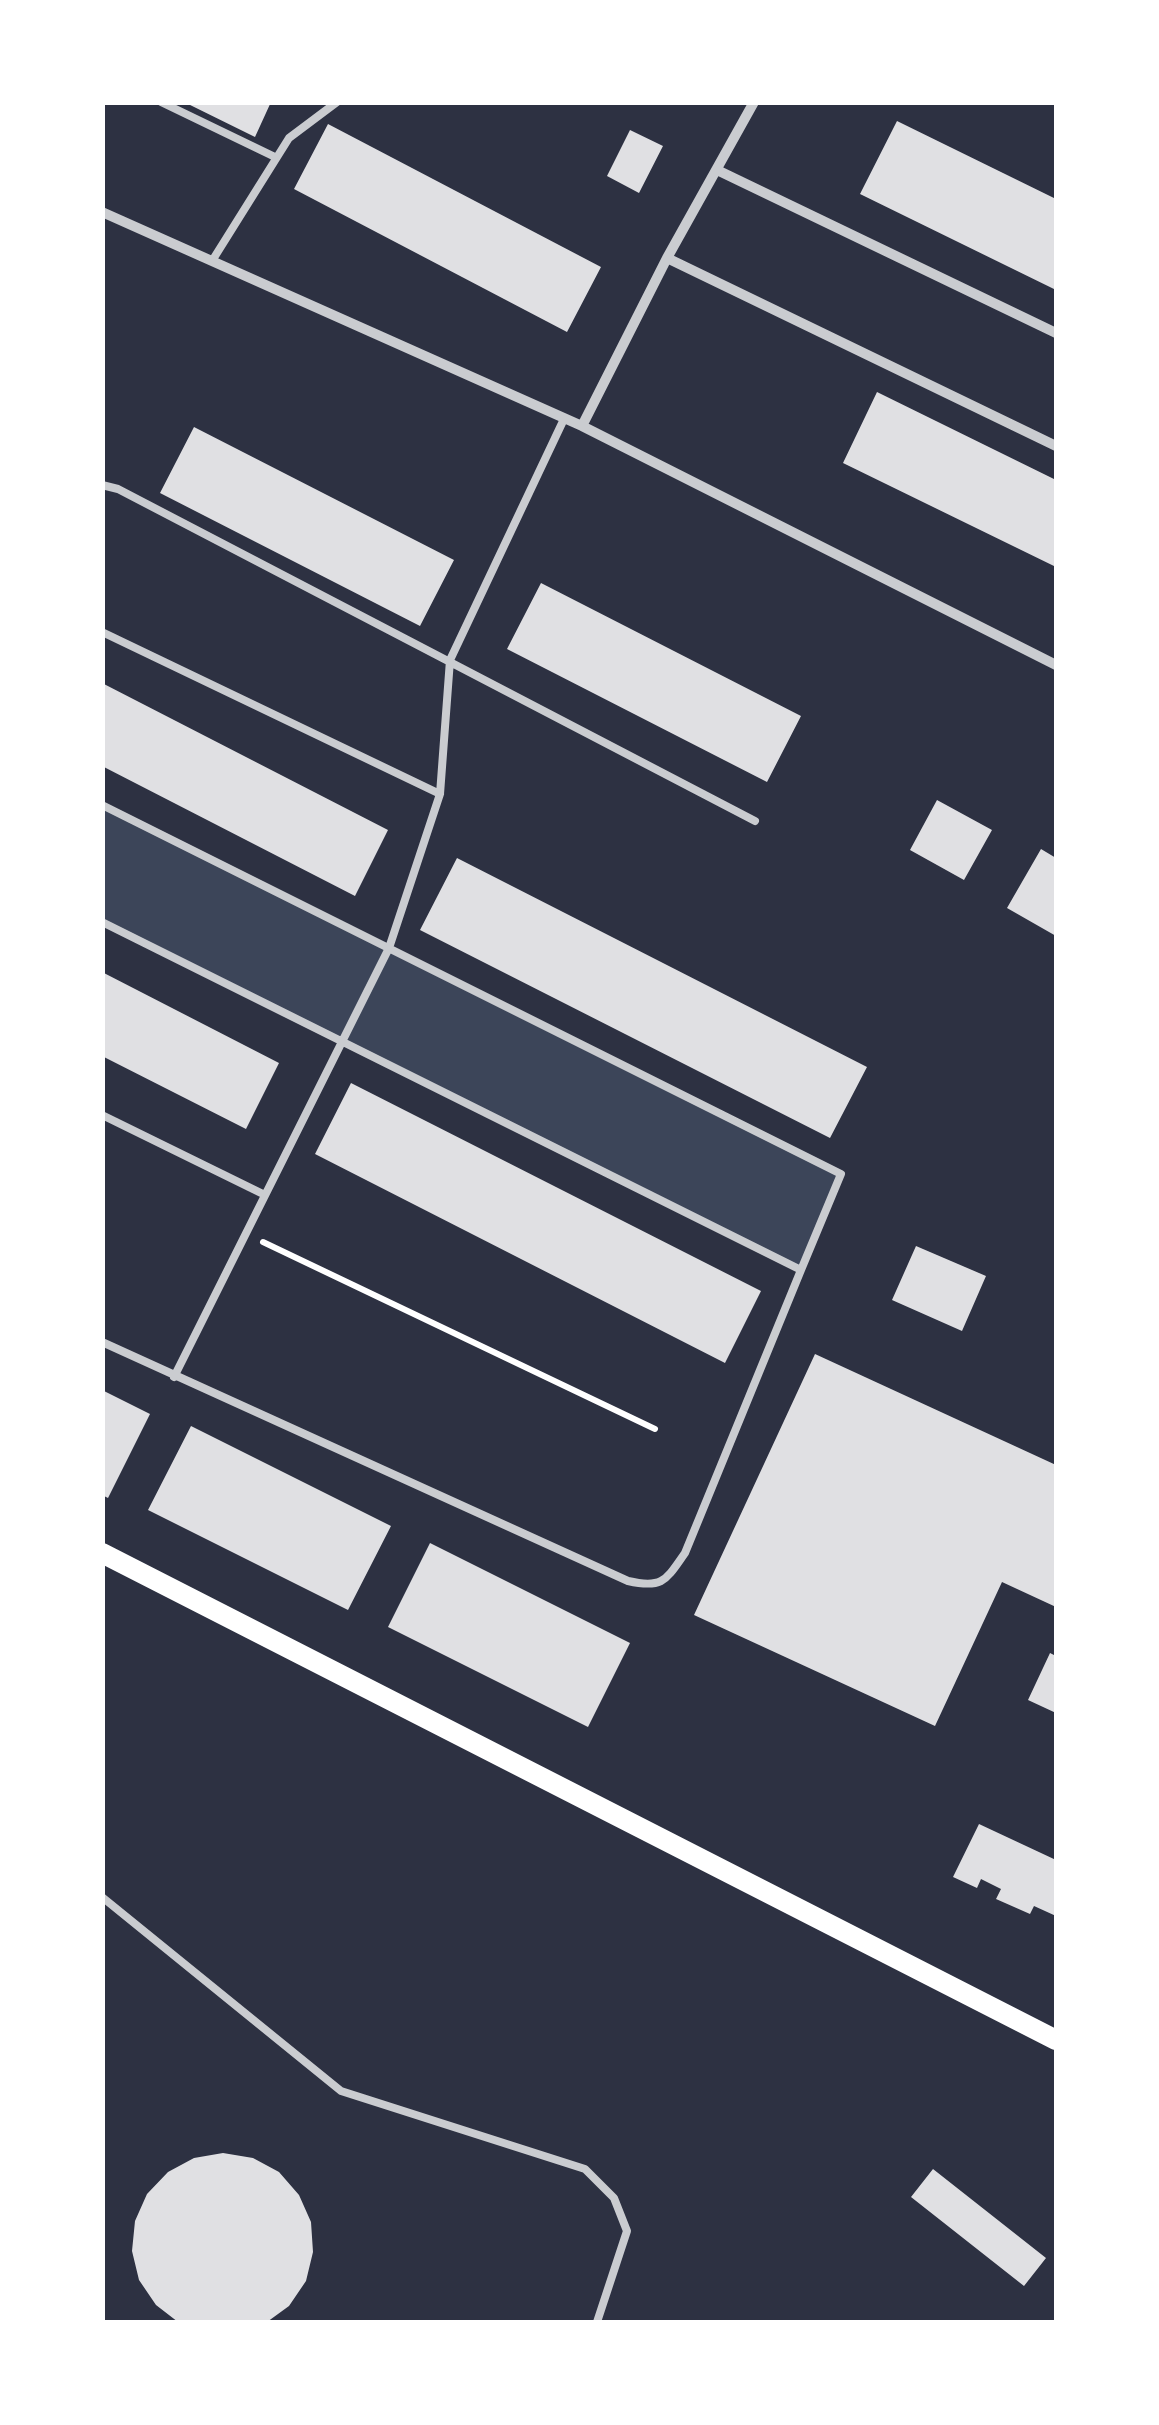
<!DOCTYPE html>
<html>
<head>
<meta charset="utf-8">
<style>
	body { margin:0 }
	#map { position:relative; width:1159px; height:2425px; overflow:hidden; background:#2d3142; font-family:Arial,sans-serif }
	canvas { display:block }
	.frame { position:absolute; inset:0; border:105px solid #fff; pointer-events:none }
</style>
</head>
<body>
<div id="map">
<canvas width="1159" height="2425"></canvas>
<div class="frame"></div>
</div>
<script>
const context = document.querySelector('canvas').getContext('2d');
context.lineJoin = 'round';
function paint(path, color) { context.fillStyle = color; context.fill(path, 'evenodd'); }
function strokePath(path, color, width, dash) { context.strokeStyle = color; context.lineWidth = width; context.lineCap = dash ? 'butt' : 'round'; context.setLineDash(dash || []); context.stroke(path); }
const green = new Path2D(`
	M102,805L841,1174L801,1270L103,922Z`);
const building = new Path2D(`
	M184,102H271L255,137Z
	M897,121L1056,199V290L860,194Z
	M328,124L601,267L567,332L294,189Z
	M630,130L663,146L639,193L607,176Z
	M877,392L1056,480V567L843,463Z
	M194,427L454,560L420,626L160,493Z
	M541,583L801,716L767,782L507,649Z
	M102,683L388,830L355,896L102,766Z
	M937,800L992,830L964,880L910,850Z
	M1041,849L1056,858V936L1007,908Z
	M457,858L867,1067L830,1138L420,930Z
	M102,972L279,1063L246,1129L102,1056Z
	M351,1083L761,1291L725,1363L315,1154Z
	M916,1246L986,1276L962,1331L892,1300Z
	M815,1354L1056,1465V1607L1002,1582L935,1726L694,1615Z
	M102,1390L150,1414L108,1498L102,1495Z
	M191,1426L391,1526L348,1610L148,1510Z
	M430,1543L630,1643L588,1727L388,1627Z
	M1050,1653L1056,1656V1713L1028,1700Z
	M979,1824L1056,1860V1916L1034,1906L1030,1914L996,1899L1001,1889L981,1879L977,1888L953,1877Z
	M223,2153L253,2158L279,2172L299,2195L311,2222L313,2252L306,2281L289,2306L267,2322H178L156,2305L139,2280L132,2251L135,2221L147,2194L168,2172L194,2158Z
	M933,2169L1046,2258L1024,2286L911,2197Z`);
const path = new Path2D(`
	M263,1242L655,1429`);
const service = new Path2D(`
	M161,102L275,157
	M212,261L289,138L337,102
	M102,485L118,489L755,821
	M102,632L440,794
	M102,805L841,1174L801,1270L102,922
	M102,1115L263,1194
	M102,1342L628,1581C663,1589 666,1580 685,1553L801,1270
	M174,1377L389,948L440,794L450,660L564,419
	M102,1897L341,2091L585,2169L614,2198L627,2231L597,2322`);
const minor = new Path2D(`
	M717,170L1056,333
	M102,212L582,426L1056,665
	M667,258L1056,446
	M582,426L667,258L754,102`);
const secondary = new Path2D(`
	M102,1553L1056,2040`);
paint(green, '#3c4559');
paint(building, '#e0e0e3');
strokePath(path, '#fff', 6);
strokePath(service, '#caccd0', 8);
strokePath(minor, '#caccd0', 10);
strokePath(secondary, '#fff', 20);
</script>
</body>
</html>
